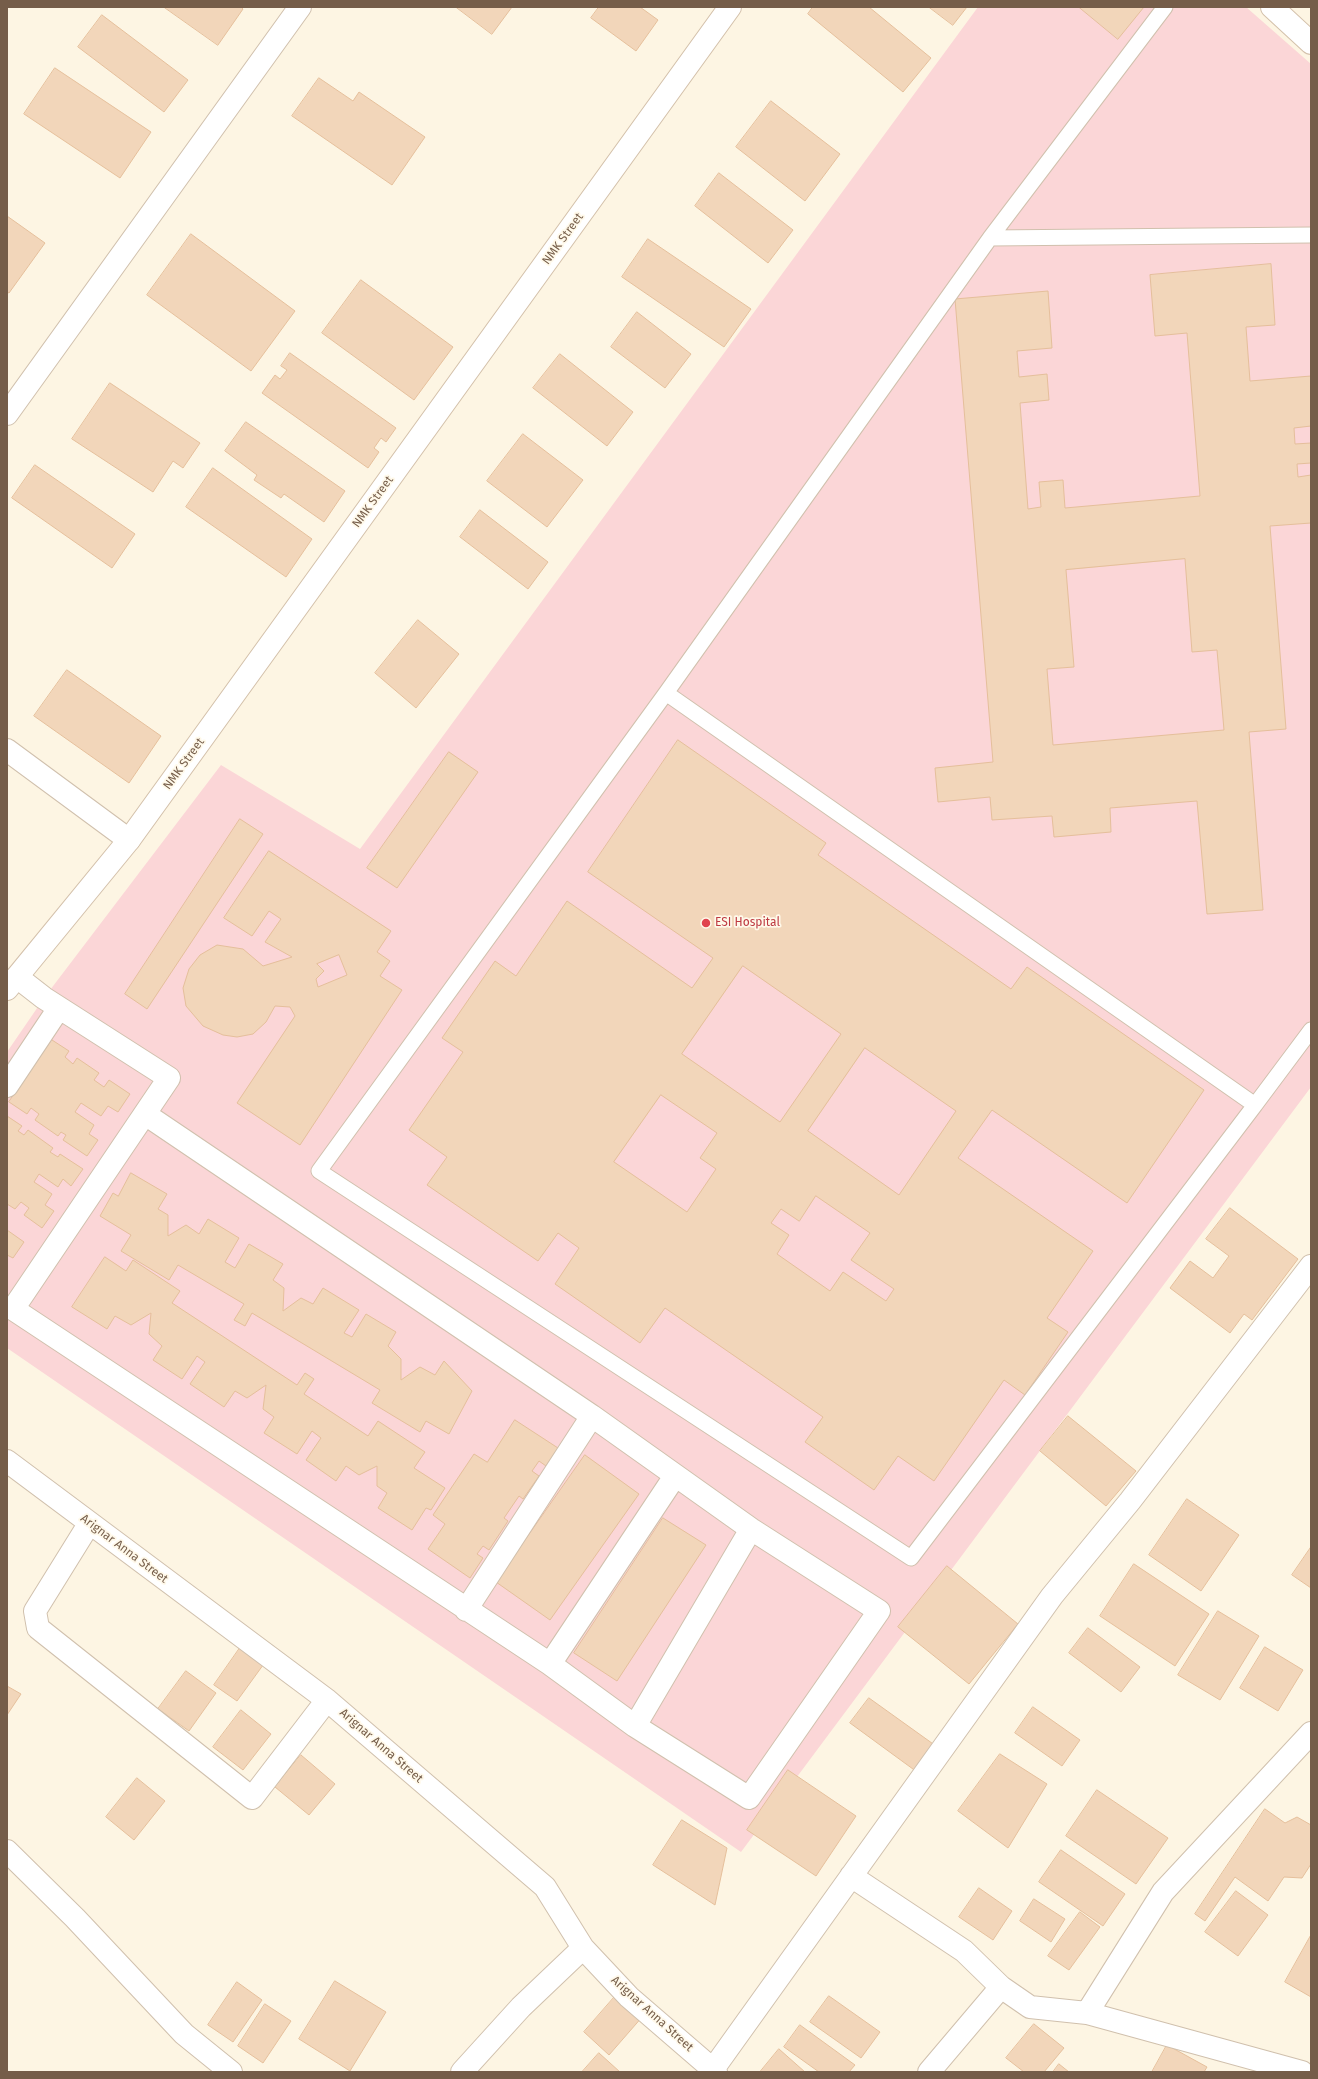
<!DOCTYPE html>
<html>
<head>
<meta charset="utf-8">
<style>
	body { margin:0 }
	#map { position:relative; width:1318px; height:2079px; overflow:hidden; background:#fdf5e3; font-family:"Fira Sans",sans-serif }
	canvas { display:block }
	.frame { position:absolute; inset:0; border:8px solid #755d49; pointer-events:none }
</style>
</head>
<body>
<div id="map">
<canvas width="1318" height="2079"></canvas>
<div class="frame"></div>
</div>
<script>
const context = document.querySelector('canvas').getContext('2d');
context.lineJoin = 'round';
function paint(path, color) { context.fillStyle = color; context.fill(path, 'evenodd'); }
function strokePath(path, color, width, dash) { context.strokeStyle = color; context.lineWidth = width; context.lineCap = dash ? 'butt' : 'round'; context.setLineDash(dash || []); context.stroke(path); }
function write(font, color, halo, rows, align = 'center') {
  context.font = font + ' "Fira Sans",sans-serif'; context.lineWidth = 3.5; context.setLineDash([]); context.textBaseline = 'middle'; context.strokeStyle = halo; context.fillStyle = color; for (const [text, x, y, turn = 0] of rows) {
    context.save(); context.translate(x, y); context.rotate((+turn || 0) * Math.PI / 180); context.textAlign = isNaN(turn) ? turn : align; if (halo) context.strokeText(text, 0, 0); context.fillText(text, 0, 0); context.restore();
  }
}
const medical = new Path2D(`
	M978,7H1246L1311,64V1087L741,1852L7,1348V1052L44,998L221,765L360,849Z`);
const building = new Path2D(`
	M164,7H241L243,9L218,45Z
	M456,7H512L492,34Z
	M599,7H640L658,20L636,51L591,18Z
	M813,7H869L931,58L903,92L808,14Z
	M929,7H967L953,25Z
	M1079,7H1144L1118,39Z
	M102,15L188,80L164,112L78,47Z
	M55,68L151,132L120,178L24,114Z
	M319,78L353,101L359,92L425,137L392,185L292,116Z
	M771,101L840,154L805,201L736,147Z
	M719,173L793,230L768,263L695,206Z
	M7,216L45,243L9,293L7,292Z
	M191,234L295,311L251,371L147,295Z
	M648,239L751,309L724,347L622,277Z
	M1271,264L1275,325L1246,327L1250,381L1311,376V426L1294,428L1295,444L1311,443V463L1297,464L1298,477L1311,475V523L1270,526L1286,729L1249,732L1263,910L1207,914L1197,801L1110,808L1111,832L1054,837L1052,816L992,820L990,797L938,802L935,768L993,762L955,299L1048,291L1052,348L1017,351L1019,377L1047,374L1049,400L1020,403L1028,509L1041,507L1039,482L1063,480L1065,508L1200,496L1187,333L1155,336L1150,275ZM1185,559L1192,652L1217,650L1224,730L1053,745L1047,669L1074,667L1066,570Z
	M361,280L453,347L414,400L322,333Z
	M637,312L691,354L665,388L611,347Z
	M290,353L396,428L386,442L381,438L374,448L379,452L368,468L262,393L275,375L280,379L287,370L281,366Z
	M560,354L633,412L607,446L533,388Z
	M110,383L200,443L183,468L173,461L153,492L72,439Z
	M246,422L345,491L324,522L284,494L281,498L254,480L257,475L225,451Z
	M523,434L583,480L547,527L487,481Z
	M35,465L135,534L112,568L12,498Z
	M213,468L312,539L286,577L186,507Z
	M480,510L548,562L528,589L460,537Z
	M418,620L459,654L416,708L375,673Z
	M67,670L161,736L129,783L34,716Z
	M678,740L826,843L818,855L1011,989L1027,967L1204,1090L1127,1203L992,1110L958,1158L1093,1251L1047,1318L1068,1332L1025,1395L1004,1380L934,1481L898,1456L874,1490L805,1442L823,1417L665,1308L640,1343L555,1284L579,1248L558,1233L538,1261L427,1185L447,1157L409,1130L463,1052L442,1038L495,961L516,976L567,901L692,988L713,958L588,872ZM743,966L841,1034L780,1122L682,1054ZM865,1048L956,1111L899,1195L808,1131ZM661,1095L717,1133L700,1158L716,1169L687,1212L614,1162ZM816,1196L870,1233L851,1260L894,1289L886,1301L843,1272L830,1291L777,1254L789,1235L771,1223L781,1209L799,1221Z
	M449,752L478,772L397,888L367,868Z
	M240,819L263,834L147,1009L125,994Z
	M269,851L391,931L377,952L390,961L380,976L402,990L300,1145L237,1103L295,1016L290,1007L275,1006L266,1022L253,1034L237,1037L223,1035L203,1026L186,1006L183,988L189,969L200,955L217,945L243,949L263,966L292,957L265,942L281,919L269,911L252,936L224,918ZM339,955L347,975L318,987L316,979L324,971L317,964Z
	M52,1040L69,1051L65,1057L73,1064L77,1058L99,1073L94,1080L104,1087L109,1080L130,1094L118,1112L108,1106L101,1116L81,1103L75,1112L94,1125L89,1134L98,1140L87,1156L63,1140L66,1135L61,1132L58,1136L35,1120L39,1114L31,1108L27,1114L9,1102Z
	M7,1116L22,1126L18,1131L24,1135L28,1130L53,1148L50,1152L58,1157L60,1154L83,1169L71,1186L63,1179L58,1187L39,1174L34,1182L52,1194L45,1205L54,1211L42,1228L24,1215L29,1208L21,1202L15,1209L7,1204Z
	M131,1173L167,1194L158,1209L168,1215V1236L186,1225L199,1234L208,1219L239,1238L225,1262L235,1268L249,1244L283,1264L273,1280L284,1288L283,1311L301,1298L313,1304L323,1288L359,1310L344,1333L352,1337L366,1314L396,1332L388,1346L401,1359V1380L420,1367L435,1375L444,1361L472,1391L449,1434L426,1421L420,1432L372,1403L380,1390L252,1313L245,1326L234,1320L244,1304L178,1265L169,1280L121,1251L131,1235L100,1216L113,1193L118,1196Z
	M1230,1208L1298,1259L1252,1320L1244,1314L1230,1333L1170,1288L1190,1261L1213,1278L1229,1256L1206,1239Z
	M7,1230L24,1242L13,1258L7,1255Z
	M105,1257L126,1271L133,1260L180,1291L172,1303L297,1385L305,1373L314,1379L304,1394L368,1436L378,1421L425,1452L414,1468L445,1488L431,1510L426,1508L412,1530L378,1508L387,1493L377,1486V1466L359,1475L346,1466L336,1481L306,1460L321,1438L312,1431L297,1454L264,1433L274,1417L263,1409L266,1385L247,1398L235,1391L224,1407L190,1384L205,1362L197,1356L182,1379L153,1360L162,1346L149,1334L151,1313L131,1325L115,1316L107,1329L72,1307Z
	M1068,1416L1136,1471L1106,1506L1040,1451Z
	M515,1420L558,1448L546,1466L539,1461L532,1471L539,1476L523,1499L519,1496L504,1518L508,1521L489,1550L483,1546L477,1554L483,1558L470,1578L428,1549L445,1524L433,1515L474,1454L487,1462Z
	M585,1455L639,1494L550,1620L496,1582Z
	M1187,1499L1239,1535L1201,1591L1149,1555Z
	M663,1518L706,1545L617,1681L574,1653Z
	M1311,1547V1588L1292,1575Z
	M1134,1564L1209,1614L1175,1666L1100,1616Z
	M947,1566L1018,1624L969,1684L898,1627Z
	M1218,1611L1259,1636L1220,1700L1178,1675Z
	M1088,1628L1140,1667L1121,1692L1069,1653Z
	M242,1645L266,1661L237,1701L214,1685Z
	M1265,1647L1303,1670L1278,1711L1240,1688Z
	M186,1671L216,1693L189,1731L158,1709Z
	M7,1686L21,1694L7,1715Z
	M869,1698L936,1746L917,1772L850,1723Z
	M1033,1707L1080,1740L1062,1766L1015,1733Z
	M241,1710L271,1734L243,1770L213,1747Z
	M1000,1754L1047,1784L1008,1848L958,1811Z
	M301,1755L335,1784L309,1815L275,1787Z
	M788,1770L856,1816L816,1876L747,1830Z
	M137,1778L165,1801L134,1840L106,1817Z
	M1097,1790L1168,1838L1136,1884L1066,1836Z
	M1265,1809L1285,1823L1297,1817L1311,1825V1864L1302,1878L1284,1877L1268,1901L1235,1877L1205,1921L1195,1914Z
	M682,1820L727,1848L715,1905L653,1865Z
	M1061,1850L1125,1894L1103,1926L1039,1882Z
	M979,1888L1012,1911L993,1940L959,1917Z
	M1236,1891L1268,1915L1238,1956L1205,1932Z
	M1034,1899L1065,1919L1051,1942L1020,1921Z
	M1080,1912L1100,1927L1069,1970L1048,1956Z
	M1311,1935V1997L1285,1982Z
	M335,1981L386,2012L350,2071L299,2039Z
	M237,1982L262,2000L233,2042L208,2025Z
	M618,1993L643,2016L609,2055L584,2032Z
	M829,1996L880,2032L861,2058L810,2022Z
	M265,2004L291,2021L263,2063L238,2046Z
	M1034,2024L1064,2048L1044,2072H1024L1006,2058Z
	M800,2025L855,2065L849,2072H819L784,2047Z
	M1167,2045L1207,2067L1204,2072H1152Z
	M779,2049L805,2072H760Z
	M599,2053L620,2072H582Z
	M1059,2064L1069,2072H1053Z`);
const lane = new Path2D(`
	M1165,7L990,238L666,693L319,1171L911,1558L1255,1105
	M990,238L1311,235
	M666,693L1255,1105L1311,1030`);
const street = new Path2D(`
	M7,414L300,7
	M7,750L129,840
	M17,977L44,998L169,1078L13,1309L550,1664L635,1726L749,1798L879,1611L751,1529L592,1416L145,1114
	M7,1086L59,1008
	M7,1461L327,1700L545,1887L583,1948L629,1997L716,2072
	M89,1524L35,1611L38,1628L252,1798L327,1700
	M466,1610L592,1416
	M550,1664L675,1476
	M635,1726L751,1529
	M7,1851L75,1918L184,2034L231,2072
	M851,1876L964,1951L1001,1987L1030,2007L1087,2013L1302,2072
	M1087,2013L1163,1892L1311,1733
	M462,2072L521,2007L583,1948
	M711,2072L1052,1596L1130,1501L1311,1266
	M929,2072L1001,1987`);
const secondary = new Path2D(`
	M1272,7L1311,43
	M7,989L129,840L730,7`);
const markers = [
	[706,923,5,"#e0444e"]
];
const streetNames = [
	["NMK Street",563,239,-54],
	["NMK Street",373,502,-54],
	["NMK Street",184,764,-54],
	["Arignar Anna Street",124,1549,37],
	["Arignar Anna Street",381,1746,41],
	["Arignar Anna Street",652,2014,42]
];
const healthNames = [
	["ESI Hospital",715,923]
];
paint(medical, '#fbd6d7');
paint(building, '#f2d6ba');
strokePath(building, '#e5bf9b', 1);
strokePath(lane, '#d0c0ad', 17);
strokePath(street, '#d0c0ad', 24);
strokePath(secondary, '#d3c0aa', 24);
strokePath(lane, '#fff', 15);
strokePath(street, '#fff', 22);
strokePath(secondary, '#fff', 22);
for (const [x, y, r, color] of markers) { const dot = new Path2D(); dot.arc(x, y, r, 0, 2 * Math.PI); context.fillStyle = color; context.fill(dot); strokePath(dot, '#fff9ea', 1.5); }
write('12px', '#755d49', '#fff9ea', streetNames);
write('12px', '#be3a42', '#fff9ea', healthNames, 'left');
</script>
</body>
</html>
